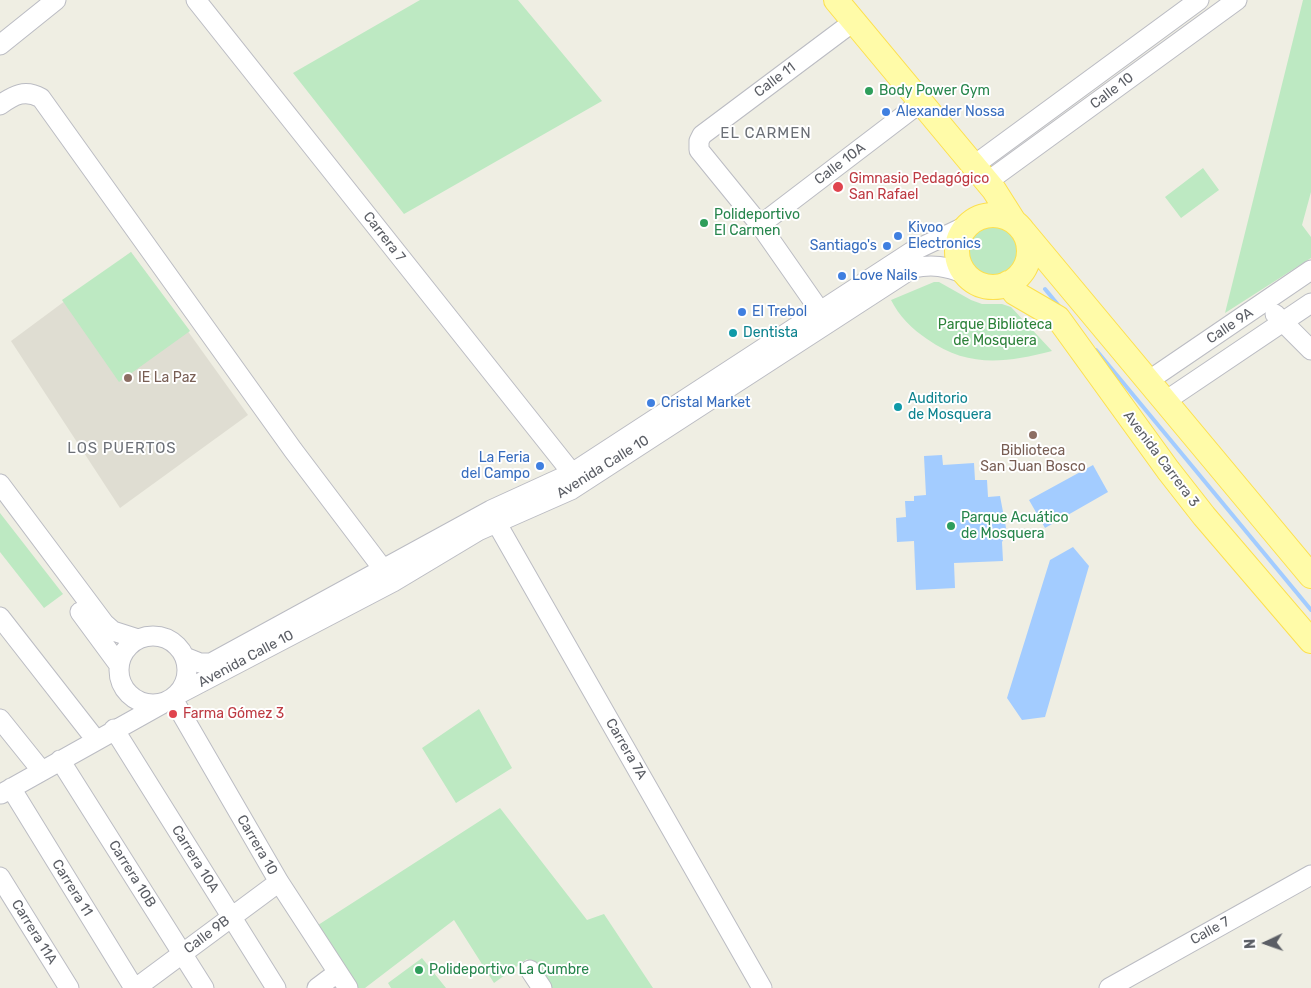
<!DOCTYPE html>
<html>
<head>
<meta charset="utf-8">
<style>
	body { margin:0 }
	#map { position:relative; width:1311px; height:988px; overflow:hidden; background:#efeee3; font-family:Rubik,sans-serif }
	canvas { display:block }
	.north { position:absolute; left:1241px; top:918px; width:50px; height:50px; -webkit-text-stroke:4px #fff; paint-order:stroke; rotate:267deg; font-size:14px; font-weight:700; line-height:20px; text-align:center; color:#5b5e65 }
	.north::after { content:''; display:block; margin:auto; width:18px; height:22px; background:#5b5e65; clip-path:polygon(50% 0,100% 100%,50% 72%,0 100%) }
</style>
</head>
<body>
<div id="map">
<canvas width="1311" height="988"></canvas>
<div class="north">N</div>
</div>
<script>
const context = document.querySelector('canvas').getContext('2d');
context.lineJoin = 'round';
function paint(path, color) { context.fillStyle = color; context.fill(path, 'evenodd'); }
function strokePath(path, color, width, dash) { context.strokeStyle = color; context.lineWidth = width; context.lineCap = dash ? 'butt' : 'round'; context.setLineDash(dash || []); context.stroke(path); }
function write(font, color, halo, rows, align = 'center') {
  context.font = font + ' Rubik,sans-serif'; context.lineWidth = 4; context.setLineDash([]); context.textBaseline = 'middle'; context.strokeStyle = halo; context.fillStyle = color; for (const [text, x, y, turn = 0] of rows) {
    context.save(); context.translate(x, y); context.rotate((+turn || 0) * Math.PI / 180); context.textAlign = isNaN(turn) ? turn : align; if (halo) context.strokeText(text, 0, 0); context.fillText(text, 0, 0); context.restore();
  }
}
const education = new Path2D(`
	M131,252L248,415L120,508L11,341Z`);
const green = new Path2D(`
	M420,0H518L602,101L404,214L293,73Z
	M1303,0H1311V192L1302,225L1311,237V258L1225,313Z
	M1203,168L1219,190L1181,218L1165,197Z
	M966 249a27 27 0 1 1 54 0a27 27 0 1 1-54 0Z
	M131,252L190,331L119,382L62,300Z
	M934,282H939L971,300L982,304H1002L1011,307L1052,351C1005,363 968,368 927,339C912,329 899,316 891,300Z
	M0,513L63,594L44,608L0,552Z
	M479,709L512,768L456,803L422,748Z
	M500,808L587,920L604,914L653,988H548L527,959L494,983L454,920L365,988H354L315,927Z
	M422,958L446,988H391L388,983Z`);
const water = new Path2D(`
	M942,455L943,465L974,463L975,480H987L988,497L1000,496L1007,533L1002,542L1003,561L954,563L955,588L916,590L914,541L897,542L896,518L906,517L905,501H914V496L926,495L924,456Z
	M1093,465L1108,492L1045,528L1029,500Z
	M1073,547L1089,566L1045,717L1022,720L1007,698L1050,560Z`);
const stream = new Path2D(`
	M1045,289L1059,306
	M1096,350L1311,610`);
const minor = new Path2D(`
	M196,0L572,473
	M0,45L56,0
	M0,105C14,95 25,89 41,98L293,450L383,569
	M973,166L1199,0
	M987,182L1237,0
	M760,225L920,103
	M820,311L760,225L699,150V141L702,135L853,22
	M1275,314L1311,350
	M1148,381L1311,270
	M1164,402L1311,303
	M0,484L104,623L113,631L138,639
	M492,511L496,522L762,988
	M80,612L119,665
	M0,617L96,740
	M119 670a34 34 0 1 1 68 0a34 34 0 1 1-68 0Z
	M185,657L200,663H211L491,510L572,473L911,252L968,225
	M177,695L393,582L478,531L571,490L913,268C932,264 946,266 965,274
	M173,699L279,882L348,988
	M0,719L41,770
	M114,729L276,988
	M60,760L204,988
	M11,788L134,988
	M1,794L162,704
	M0,877L69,988
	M530,970L542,988
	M136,988L279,882
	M317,988L337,973
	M1109,988L1311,875`);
const major = new Path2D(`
	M836,0L994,190L1013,220
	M957 251a36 36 0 1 1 72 0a36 36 0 1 1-72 0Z
	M1024,232L1311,576
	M1008,283L1015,293L1058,318L1168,470L1204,516L1311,641`);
const markers = [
	[869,91,5,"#2e9e5b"],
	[886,112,5,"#3f7fe0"],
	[838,187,6,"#e0444e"],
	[704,223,5,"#2e9e5b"],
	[898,236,5,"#3f7fe0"],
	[887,246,5,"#3f7fe0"],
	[842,276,5,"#3f7fe0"],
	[742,312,5,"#3f7fe0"],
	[733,333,5,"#0f9aa8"],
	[128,378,5,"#8d6e63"],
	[651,403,5,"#3f7fe0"],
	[898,407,5,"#0f9aa8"],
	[1033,435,5,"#8d6e63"],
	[540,466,5,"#3f7fe0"],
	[951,526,5,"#2e9e5b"],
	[173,714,5,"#e0444e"],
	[419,970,5,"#2e9e5b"]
];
const streetNames = [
	["Calle 11",775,80,-37],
	["Calle 10",1112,91,-37],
	["Calle 10A",840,164,-37],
	["Carrera 7",384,237,52],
	["Calle 9A",1230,326,-34],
	["Avenida Carrera 3",1161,459,53],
	["Avenida Calle 10",603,467,-32],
	["Avenida Calle 10",246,659,-28],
	["Carrera 7A",626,749,60],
	["Carrera 10",257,845,60],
	["Carrera 10A",195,859,58],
	["Carrera 10B",132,874,58],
	["Carrera 11",72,888,58],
	["Calle 7",1210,931,-29],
	["Carrera 11A",34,932,58],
	["Calle 9B",207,935,-37]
];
const leisureNames = [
	["Body Power Gym",879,91],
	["Polideportivo",714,215],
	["El Carmen",714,231],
	["Parque Acuático",961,518],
	["de Mosquera",961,534],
	["Polideportivo La Cumbre",429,970]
];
const shopNames = [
	["Alexander Nossa",896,112],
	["Kivoo",908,228],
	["Electronics",908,244],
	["Santiago's",877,246,"right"],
	["Love Nails",852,276],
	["El Trebol",752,312],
	["Cristal Market",661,403],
	["La Feria",530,458,"right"],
	["del Campo",530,474,"right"]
];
const healthNames = [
	["Gimnasio Pedagógico",849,179],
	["San Rafael",849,195],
	["Farma Gómez 3",183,714]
];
const parkNames = [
	["Parque Biblioteca",995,325],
	["de Mosquera",995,341]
];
const cultureNames = [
	["Dentista",743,333],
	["Auditorio",908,399],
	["de Mosquera",908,415]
];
const educationNames = [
	["IE La Paz",138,378],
	["Biblioteca",1033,451,"center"],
	["San Juan Bosco",1033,467,"center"]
];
const neighbourhoodNames = [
	["EL CARMEN",766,134],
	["LOS PUERTOS",122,449]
];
paint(education, '#dfddd2');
paint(green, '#bde9c2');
paint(water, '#a3ccff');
strokePath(stream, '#a3ccff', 4);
strokePath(minor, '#bbbcc3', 21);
strokePath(major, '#fde04e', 26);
strokePath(minor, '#fff', 19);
strokePath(major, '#fffba8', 24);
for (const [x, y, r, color] of markers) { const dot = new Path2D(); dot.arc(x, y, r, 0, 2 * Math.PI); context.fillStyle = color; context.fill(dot); strokePath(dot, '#fff', 2); }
write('14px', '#5b5e65', '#fff', streetNames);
write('14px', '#27864d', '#fff', leisureNames, 'left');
write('14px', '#366cbe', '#fff', shopNames, 'left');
write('14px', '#be3a42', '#fff', healthNames, 'left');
write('14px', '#2d823a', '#fff', parkNames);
write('14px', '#0d838f', '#fff', cultureNames, 'left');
write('14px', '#785e54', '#fff', educationNames, 'left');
context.letterSpacing = '1px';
write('15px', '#6c7077', '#fff', neighbourhoodNames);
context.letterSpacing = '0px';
</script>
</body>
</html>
